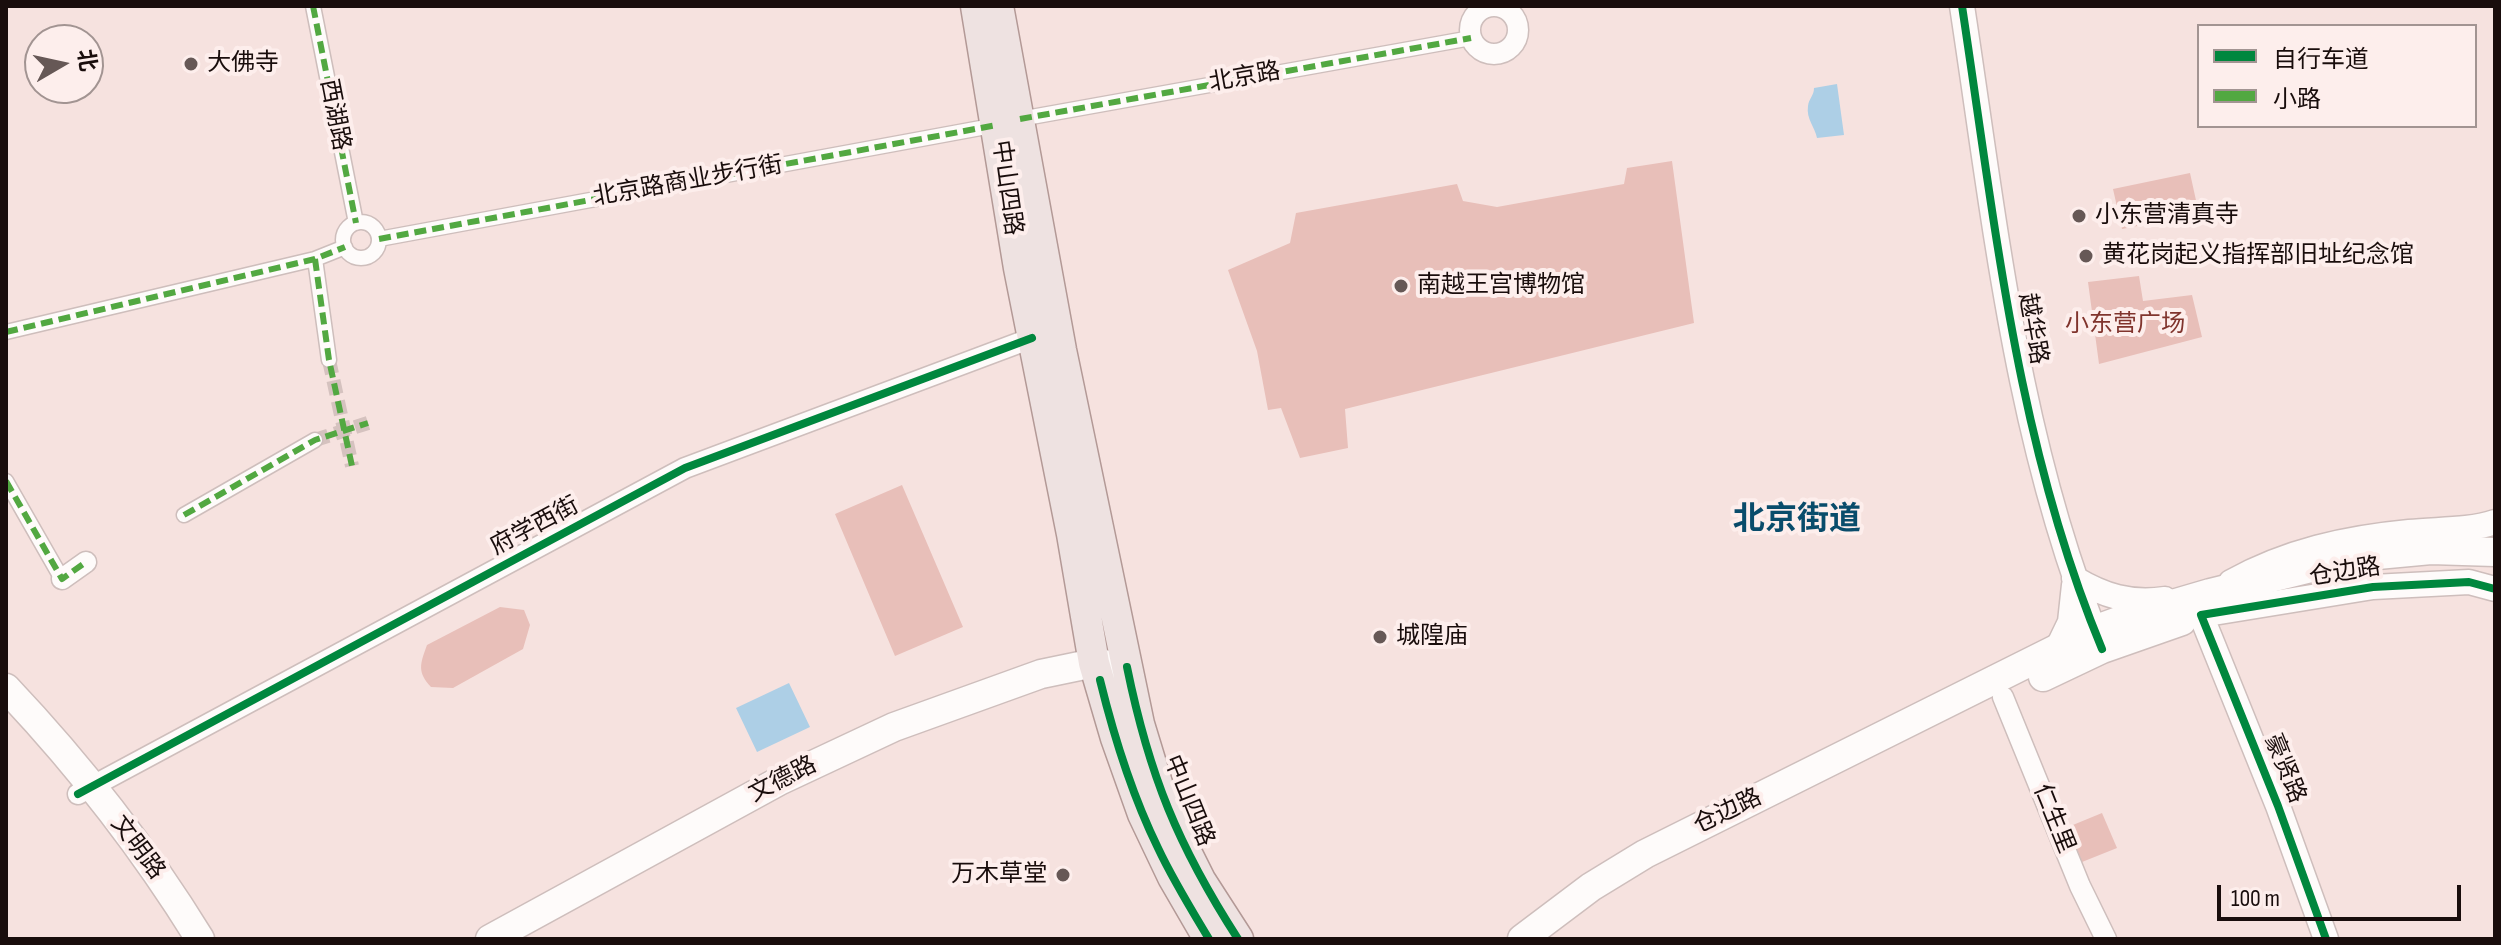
<!DOCTYPE html>
<html>
<head>
<meta charset="utf-8">
<style>
	body { margin:0 }
	#map { position:relative; width:2501px; height:945px; overflow:hidden; background:#f6e2df; font-family:"Sofia Sans Condensed","Noto Sans SC",sans-serif }
	canvas { display:block }
	.frame { position:absolute; inset:0; border:8px solid #190d0c; pointer-events:none }
	.legend { position:absolute; left:2197px; top:24px; width:280px; height:104px; box-sizing:border-box; background:#fdeeec; border:2px solid #a29492; margin:0; padding:10px 14px; list-style:none; font-size:24px; color:#190d0c }
	.legend li { display:flex; align-items:center; gap:16px; height:40px }
	.legend b { width:40px; border:2px solid #a29492 }
	.north { position:absolute; left:24px; top:24px; width:80px; height:80px; box-sizing:border-box; background:#fdeeec; border:2px solid #a29492; border-radius:50%; rotate:81deg; font-size:22px; font-weight:700; line-height:32px; text-align:center; color:#190d0c }
	.north::after { content:''; display:block; margin:auto; width:28px; height:36px; background:#665856; clip-path:polygon(50% 0,100% 100%,50% 72%,0 100%) }
	.scale { position:absolute; left:2217px; top:885px; width:244px; height:36px; box-sizing:border-box; border:4px solid #190d0c; border-top:0; padding-left:10px; font-size:24px; line-height:28px; white-space:nowrap; color:#190d0c; -webkit-text-stroke:6px #fdeeec; paint-order:stroke }
</style>
</head>
<body>
<div id="map">
<canvas width="2501" height="945"></canvas>
<div class="frame"></div>
<ul class="legend">
<li><b style="height:10px;background:#00873e"></b>自行车道</li>
<li><b style="height:10px;background:#52a841"></b>小路</li>
</ul>
<div class="north">北</div>
<div class="scale">100 m</div>
</div>
<script>
const context = document.querySelector('canvas').getContext('2d');
context.lineJoin = 'round';
function paint(path, color) { context.fillStyle = color; context.fill(path, 'evenodd'); }
function strokePath(path, color, width, dash) { context.strokeStyle = color; context.lineWidth = width; context.lineCap = dash ? 'butt' : 'round'; context.setLineDash(dash || []); context.stroke(path); }
function write(font, color, halo, rows, align = 'center') {
  context.font = font + ' "Sofia Sans Condensed","Noto Sans SC",sans-serif'; context.lineWidth = 8; context.setLineDash([]); context.textBaseline = 'middle'; context.strokeStyle = halo; context.fillStyle = color; for (const [text, x, y, turn = 0] of rows) {
    context.save(); context.translate(x, y); context.rotate((+turn || 0) * Math.PI / 180); context.textAlign = isNaN(turn) ? turn : align; if (halo) context.strokeText(text, 0, 0); context.fillText(text, 0, 0); context.restore();
  }
}
const green = new Path2D(`
	M1672,161L1694,323L1345,409L1348,448L1300,458L1281,408L1268,410L1257,351L1228,270L1290,243L1296,213L1457,184L1463,201L1497,207L1624,184L1627,168Z
	M2190,173L2199,214L2122,229L2113,189Z
	M2139,276L2143,301L2192,295L2202,337L2099,364L2088,282Z
	M902,485L963,627L895,656L835,514Z
	M500,607L524,610L530,625L523,649L453,688L431,687C417,672 420,664 427,645Z
	M2102,813L2117,848L2082,862L2068,827Z`);
const water = new Path2D(`
	M1837,84L1844,135L1817,138C1815,127 1806,119 1808,106C1809,98 1814,96 1814,88Z
	M789,683L810,727L757,752L736,708Z`);
const pedestrianTunnel = new Path2D(`
	M329,360L352,466
	M315,440L368,423`);
const pedestrian = new Path2D(`
	M313,6L356,223
	M1020,119L1471,38
	M343 240a18 18 0 1 1 36 0a18 18 0 1 1-36 0Z
	M379,239L997,125
	M315,259L329,360
	M6,332L315,259L345,247
	M6,481L62,579
	M184,515L315,440`);
const minor = new Path2D(`
	M1470 30a24 24 0 1 1 48 0a24 24 0 1 1-48 0Z
	M62,579L86,562
	M2003,697L2080,886L2106,939
	M78,794L685,468L1032,338`);
const tertiary = new Path2D(`
	M1962,6C1995,222 2017,443 2101,647
	M2074,578C2104,596 2130,604 2165,599
	M2231,582C2287,551 2346,538 2409,532C2437,529 2468,531 2495,522
	M2057,649L2070,622L2074,585
	M2326,939L2278,806L2201,615L2373,587L2469,582L2495,589`);
const secondary = new Path2D(`
	M2043,677L2102,649L2182,621
	M6,688C78,764 145,850 200,939
	M490,939L781,780L894,727L1041,674L1094,663L1127,667
	M1522,939L1591,887L1645,854L2094,630L2135,615L2210,593L2356,557L2431,550L2495,552`);
const primary = new Path2D(`
	M976,6L1019,268L1072,534L1094,663L1116,738L1143,814L1173,877L1209,939
	M998,6L1061,350L1139,724L1160,793L1180,840L1200,880L1238,939`);
const quiet = new Path2D(`
	M313,6L356,223
	M1020,119L1471,38
	M379,239L997,125
	M315,259L329,360L352,466
	M6,332L315,259L345,247
	M6,481L62,579L86,562
	M184,515L315,440L368,423`);
const cycleway = new Path2D(`
	M1962,6C1995,223 2017,445 2102,649
	M1127,667C1149,775 1178,846 1238,939
	M1100,680C1114,737 1132,795 1158,848C1173,880 1191,909 1209,939
	M78,794L685,468L1032,338
	M2326,939L2278,806L2201,615L2373,587L2469,582L2495,589`);
const markers = [
	[191,64,8,"#665856"],
	[2079,216,8,"#665856"],
	[2086,256,8,"#665856"],
	[1401,286,8,"#665856"],
	[1380,637,8,"#665856"],
	[1063,875,8,"#665856"]
];
const poiNames = [
	["大佛寺",207,64],
	["小东营清真寺",2095,216],
	["黄花岗起义指挥部旧址纪念馆",2102,256],
	["南越王宫博物馆",1417,286],
	["城隍庙",1396,637],
	["万木草堂",1047,875,"right"]
];
const streetNames = [
	["北京路",1245,78,-10],
	["西湖路",334,115,79],
	["北京路商业步行街",688,182,-10],
	["中山四路",1006,188,82],
	["越华路",2032,329,80],
	["府学西街",535,527,-28],
	["仓边路",2345,573,-9],
	["豪贤路",2284,769,68],
	["文德路",783,780,-27],
	["中山四路",1188,801,68],
	["仓边路",1728,812,-26],
	["仁生里",2053,819,68],
	["文明路",137,848,53]
];
const parkNames = [
	["小东营广场",2125,325]
];
const districtNames = [
	["北京街道",1797,521]
];
paint(green, '#e8bfb9');
paint(water, '#adcfe6');
strokePath(pedestrianTunnel, '#d5c2bf', 14, [14, 7]);
strokePath(pedestrian, '#cebebc', 17);
strokePath(minor, '#cebebc', 23);
strokePath(tertiary, '#cebebc', 27);
strokePath(secondary, '#cebebc', 31);
strokePath(primary, '#b39996', 33);
strokePath(pedestrian, '#fefbfa', 14);
strokePath(minor, '#fefbfa', 20);
strokePath(tertiary, '#fefbfa', 24);
strokePath(secondary, '#fefbfa', 28);
strokePath(primary, '#eee2e1', 30);
strokePath(quiet, '#52a841', 6, [12, 6]);
strokePath(cycleway, '#00873e', 8);
for (const [x, y, r, color] of markers) { const dot = new Path2D(); dot.arc(x, y, r, 0, 2 * Math.PI); context.fillStyle = color; context.fill(dot); strokePath(dot, '#fdeeec', 3); }
write('24px', '#190d0c', '#fdeeec', poiNames, 'left');
write('24px', '#190d0c', '#fdeeec', streetNames);
write('24px', '#80342d', '#fdeeec', parkNames);
write('bold 32px', '#094c6b', '#fdeeec', districtNames);
</script>
</body>
</html>
